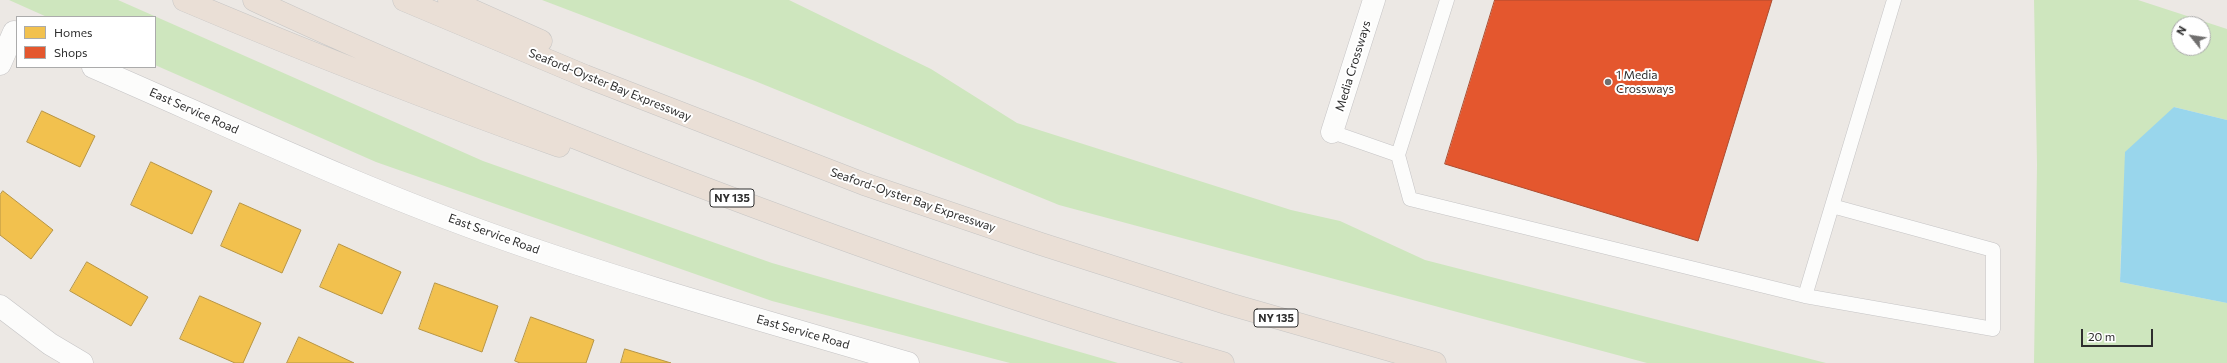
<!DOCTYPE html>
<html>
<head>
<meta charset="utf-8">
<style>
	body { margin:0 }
	#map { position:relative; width:2227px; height:363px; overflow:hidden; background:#ece8e4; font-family:Commissioner,sans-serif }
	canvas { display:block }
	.legend { position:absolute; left:16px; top:16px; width:140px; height:52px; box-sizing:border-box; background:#fff; border:1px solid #ababab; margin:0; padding:5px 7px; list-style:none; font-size:12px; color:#2e2e2e }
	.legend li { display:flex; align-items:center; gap:8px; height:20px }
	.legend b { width:20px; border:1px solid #ababab }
	.north { position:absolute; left:2171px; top:16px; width:40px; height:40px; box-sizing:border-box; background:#fff; border:1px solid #ababab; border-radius:50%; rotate:300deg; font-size:11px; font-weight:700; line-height:16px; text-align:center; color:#2e2e2e }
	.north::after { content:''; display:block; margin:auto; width:14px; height:18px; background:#706f6e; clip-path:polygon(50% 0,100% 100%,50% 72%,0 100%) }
	.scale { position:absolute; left:2081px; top:329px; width:72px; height:18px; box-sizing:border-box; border:2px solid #2e2e2e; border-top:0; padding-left:5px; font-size:12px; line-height:14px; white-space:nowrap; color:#2e2e2e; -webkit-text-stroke:3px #fff; paint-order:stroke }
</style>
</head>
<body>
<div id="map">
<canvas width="2227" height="363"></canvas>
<ul class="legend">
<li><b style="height:11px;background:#f2c14e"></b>Homes</li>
<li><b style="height:11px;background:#e4572e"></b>Shops</li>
</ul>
<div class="north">N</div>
<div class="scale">20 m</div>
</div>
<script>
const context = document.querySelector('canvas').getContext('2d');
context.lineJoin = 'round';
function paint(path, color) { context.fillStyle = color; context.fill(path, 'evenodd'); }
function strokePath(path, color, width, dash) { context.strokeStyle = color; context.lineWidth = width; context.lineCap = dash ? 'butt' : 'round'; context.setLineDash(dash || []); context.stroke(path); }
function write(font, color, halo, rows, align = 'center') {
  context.font = font + ' Commissioner,sans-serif'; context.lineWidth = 4; context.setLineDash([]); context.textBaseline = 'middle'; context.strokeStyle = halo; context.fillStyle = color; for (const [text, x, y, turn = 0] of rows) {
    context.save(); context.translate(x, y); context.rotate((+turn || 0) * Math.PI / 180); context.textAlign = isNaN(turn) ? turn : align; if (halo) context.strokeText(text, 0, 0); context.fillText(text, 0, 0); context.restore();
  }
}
const green = new Path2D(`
	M9,0H118L483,161L772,263L1118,363H1010L772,301L376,162L155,65V17H47Z
	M542,0H789L931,69L1017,123L1291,210L1340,221L1425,260L1826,363H1647L1059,205L755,81Z
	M2034,0H2138L2227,29V120L2174,107L2121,247L2120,282L2227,303V363H2034L2037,165ZM2179,24H2203V48H2179Z`);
const water = new Path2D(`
	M2174,107L2227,120V303L2120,282L2125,152Z`);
const homes = new Path2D(`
	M42,111L95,136L80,167L27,142Z
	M151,162L212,191L192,234L131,205Z
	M3,191L53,230L31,259L0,235V195Z
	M240,203L301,230L282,273L221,246Z
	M339,244L401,272L382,314L320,287Z
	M87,262L148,297L131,326L70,291Z
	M435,283L498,306L482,352L419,329Z
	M200,296L261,323L243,363H235L180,339Z
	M531,317L594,340L586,363H520L515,361Z
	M299,337L354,363H287Z
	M625,349L671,363H621Z`);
const shops = new Path2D(`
	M1495,0H1772L1698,241L1445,164Z`);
const service = new Path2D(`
	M1332,132L1398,155L1410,199L1805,296L1993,329V250L1832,206L1805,296
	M1398,155L1447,0
	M1832,206L1894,0`);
const minor = new Path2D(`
	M0,64L14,32
	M93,67C229,126 364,190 504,239C637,286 773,323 908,363
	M1332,132L1374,0
	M0,306L50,344L82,363`);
const motorway = new Path2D(`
	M184,0C307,52 432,101 559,146
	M254,0C395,66 540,125 686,181C862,248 1041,311 1223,363
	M404,0L585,76L864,184L1041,244L1229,304L1435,363
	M449,0L541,41`);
const markers = [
	[1608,82,4,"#706f6e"]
];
const shields = [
	[732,198,44],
	[1276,318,44]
];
const shieldNames = [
	["NY 135",732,198],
	["NY 135",1276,318]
];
const streetNames = [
	["Media Crossways",1353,66,-73],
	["Seaford-Oyster Bay Expressway",610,85,22],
	["East Service Road",194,111,24],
	["Seaford-Oyster Bay Expressway",913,200,19],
	["East Service Road",494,234,20],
	["East Service Road",803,332,16]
];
const poiNames = [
	["1 Media",1616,75],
	["Crossways",1616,89]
];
paint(green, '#cee6be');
paint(water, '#99d6ec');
paint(homes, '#f2c14e');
strokePath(homes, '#b79544', 1);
paint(shops, '#e4572e');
strokePath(shops, '#ad4b2e', 1);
strokePath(service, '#c5c4c5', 15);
strokePath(minor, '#c5c4c5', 23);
strokePath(motorway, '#c6c5c4', 23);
strokePath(service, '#fcfcfb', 14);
strokePath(minor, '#fcfcfb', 22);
strokePath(motorway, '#eadfd6', 22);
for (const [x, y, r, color] of markers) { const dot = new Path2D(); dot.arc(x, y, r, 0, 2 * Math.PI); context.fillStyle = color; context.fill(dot); strokePath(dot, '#fff', 1.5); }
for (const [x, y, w] of shields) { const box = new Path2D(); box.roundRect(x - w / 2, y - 9, w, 18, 3); context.fillStyle = '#fff'; context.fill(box); strokePath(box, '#2e2e2e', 1); }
write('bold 11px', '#2e2e2e', null, shieldNames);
write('12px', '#2e2e2e', '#fff', streetNames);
write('12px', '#2e2e2e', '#fff', poiNames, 'left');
</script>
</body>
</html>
